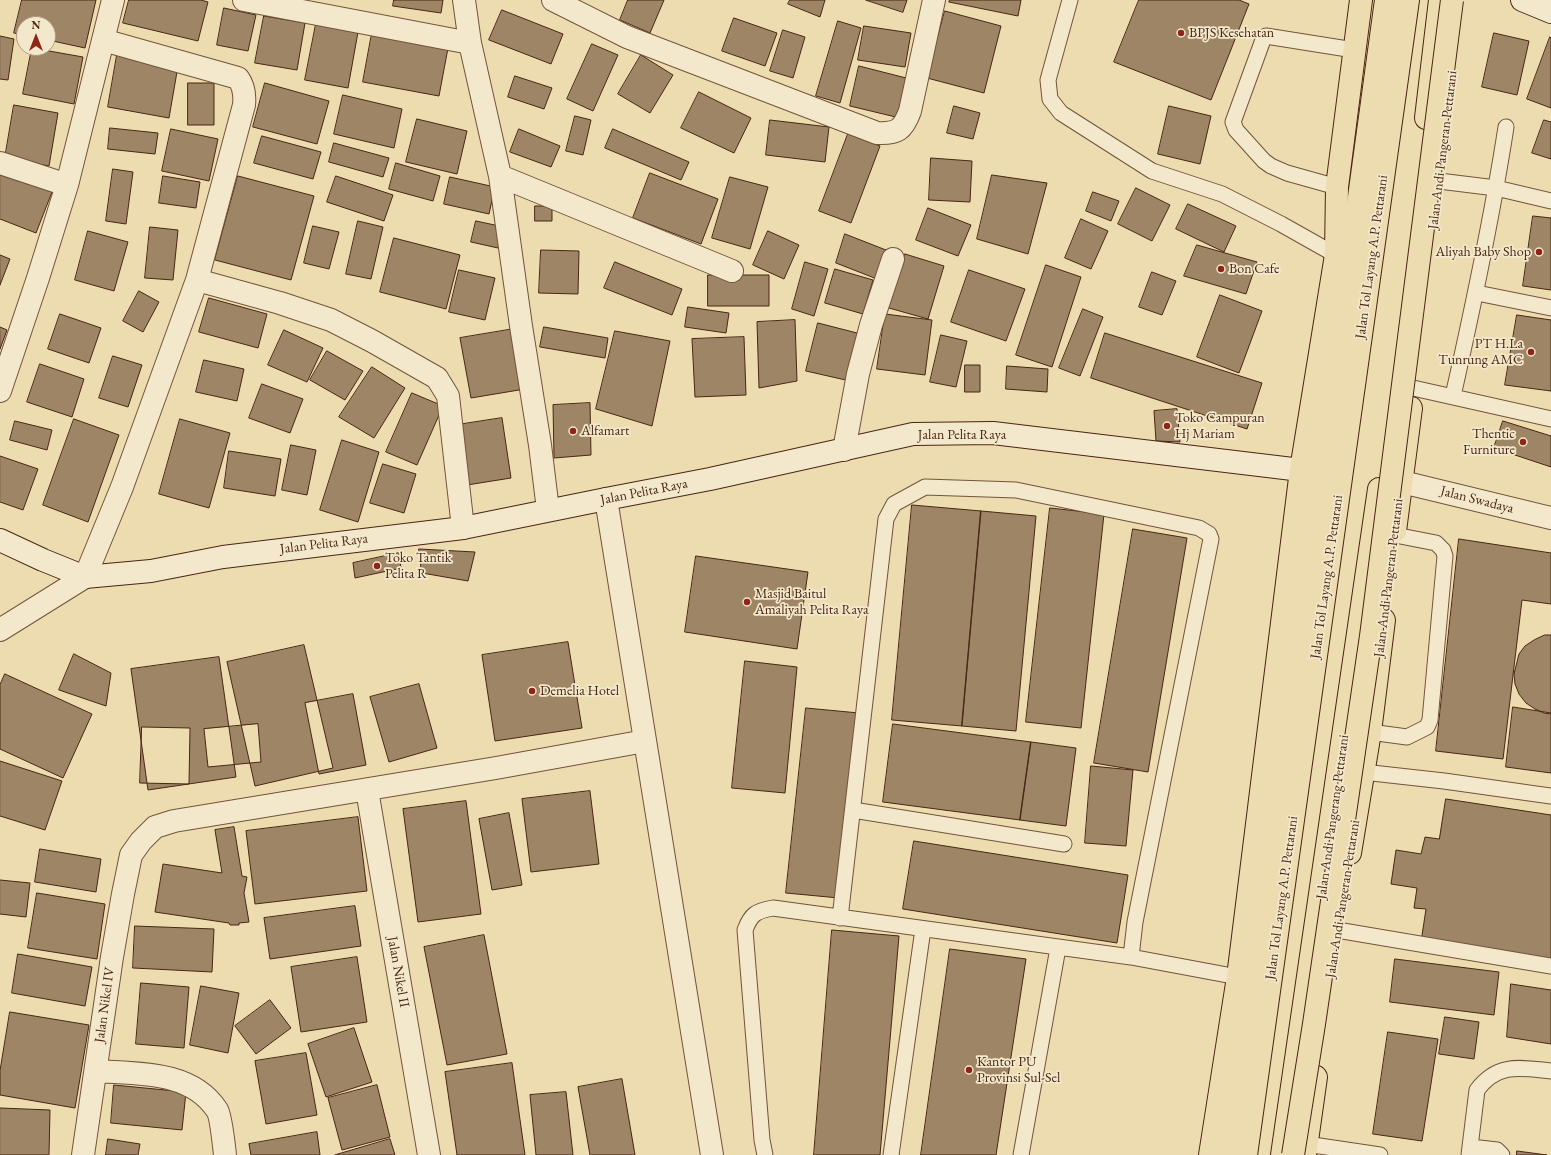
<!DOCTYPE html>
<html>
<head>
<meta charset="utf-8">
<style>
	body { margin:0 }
	#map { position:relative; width:1551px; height:1155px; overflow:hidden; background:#eddcb0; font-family:"EB Garamond",serif }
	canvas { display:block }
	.north { position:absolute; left:16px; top:16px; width:40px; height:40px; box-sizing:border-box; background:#f3e8cc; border:1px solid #af9a82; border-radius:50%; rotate:0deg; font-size:11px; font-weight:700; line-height:16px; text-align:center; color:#492614 }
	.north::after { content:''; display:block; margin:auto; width:14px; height:18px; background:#8f2418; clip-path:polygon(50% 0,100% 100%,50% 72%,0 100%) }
</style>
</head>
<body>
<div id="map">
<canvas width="1551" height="1155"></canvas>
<div class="north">N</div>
</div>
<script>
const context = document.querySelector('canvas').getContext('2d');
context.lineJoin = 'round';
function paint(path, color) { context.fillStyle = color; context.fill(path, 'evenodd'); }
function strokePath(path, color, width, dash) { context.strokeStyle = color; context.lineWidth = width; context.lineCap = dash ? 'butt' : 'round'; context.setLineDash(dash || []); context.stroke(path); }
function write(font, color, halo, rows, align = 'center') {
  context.font = font + ' "EB Garamond",serif'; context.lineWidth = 3.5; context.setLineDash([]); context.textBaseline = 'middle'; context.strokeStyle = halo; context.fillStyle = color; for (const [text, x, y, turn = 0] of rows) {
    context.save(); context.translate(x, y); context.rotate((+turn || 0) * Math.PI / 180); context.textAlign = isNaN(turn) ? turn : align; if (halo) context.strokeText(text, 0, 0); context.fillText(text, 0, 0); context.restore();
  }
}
const building = new Path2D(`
	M22,0H96L85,48L48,40V24H24V35L14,33Z
	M129,0H201L208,2L198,41L123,23Z
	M394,0H443L441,13L393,6Z
	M628,0H664L650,33L620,20Z
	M790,0H825L820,17L788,4Z
	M866,0H907L903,12Z
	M950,0H1021L1018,16L949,2Z
	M1139,0H1239L1249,4L1211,100L1114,62Z
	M224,8L256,15L248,51L217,45Z
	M502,10L563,34L551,64L489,40Z
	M945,11L1001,26L984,93L927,78Z
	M264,16L305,23L297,70L255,63Z
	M734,18L777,33L765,66L722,51Z
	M838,21L861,28L840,103L816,96Z
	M316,24L358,32L348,88L305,80Z
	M864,26L911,33L905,67L858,60Z
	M783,30L805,37L793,78L770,71Z
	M372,33L448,48L439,96L363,82Z
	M1494,33L1529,41L1517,95L1482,87Z
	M0,36L14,39L8,80L0,79Z
	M1550,37L1551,38V108L1527,99Z
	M592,44L618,55L593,111L567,99Z
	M32,48L83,57L74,104L23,94Z
	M117,55L178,66L169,118L108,107Z
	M641,55L673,75L650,113L618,94Z
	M859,66L914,80L904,119L850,106Z
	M515,76L552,88L544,109L508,97Z
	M188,83H214V125H188Z
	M265,83L329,101L317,144L253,127Z
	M699,92L751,118L734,153L681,128Z
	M343,95L402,109L394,148L334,134Z
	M14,105L58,113L49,166L5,158Z
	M954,106L980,113L973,139L947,133Z
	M1169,106L1211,116L1200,164L1158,154Z
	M575,116L591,120L583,155L566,151Z
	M417,119L467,131L457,174L406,162Z
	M770,120L829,127L825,162L766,155Z
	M1544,120L1551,122V159L1532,153Z
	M110,128L158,133L155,154L108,149Z
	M171,129L218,139L209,181L162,171Z
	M519,129L560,146L551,167L510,152Z
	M613,129L689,162L681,180L605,148Z
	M848,134L880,146L851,223L819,211Z
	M262,136L321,152L313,179L254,163Z
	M334,143L389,158L383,177L329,162Z
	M931,158L972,161L970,202L929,200Z
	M396,163L440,176L433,201L389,189Z
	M113,169L133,172L126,224L106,221Z
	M0,172L52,192L36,233L0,219Z
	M650,173L718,199L701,244L633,218Z
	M992,175L1047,183L1028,254L977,239Z
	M163,176L200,182L196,208L159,203Z
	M238,176L314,196L291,280L215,260Z
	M336,176L393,195L384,221L327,202Z
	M450,177L495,187L489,214L444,204Z
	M730,177L768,187L750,249L712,238Z
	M1136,188L1170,205L1152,241L1118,224Z
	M1093,192L1119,201L1111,221L1086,211Z
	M1188,204L1236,226L1224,252L1176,229Z
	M535,206H552V221H535Z
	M928,208L971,225L958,256L916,240Z
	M1533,216L1551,218V290L1523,286Z
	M1081,219L1108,231L1091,269L1065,258Z
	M358,221L383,227L371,279L346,274Z
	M476,221L504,227L498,248L471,242Z
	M313,226L339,232L329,269L304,263Z
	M150,227L178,230L173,280L145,278Z
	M88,231L128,242L114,291L75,280Z
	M768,231L799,245L784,279L753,265Z
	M845,234L886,250L877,279L836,263Z
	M394,238L460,255L446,309L380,292Z
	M1197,245L1257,262L1246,294L1184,276Z
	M541,250L579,251L578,294L539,293Z
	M905,254L944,266L928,319L889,308Z
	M0,255L10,259L0,285Z
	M615,262L682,289L672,315L604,288Z
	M805,262L828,269L814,316L792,309Z
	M1046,265L1081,277L1052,367L1016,355Z
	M835,269L873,280L863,314L825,303Z
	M459,270L495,278L485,320L449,312Z
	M969,270L1025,289L1006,341L951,322Z
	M1152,272L1176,281L1162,315L1139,307Z
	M708,275H769V306H708Z
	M139,291L159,302L143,332L123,321Z
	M1220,295L1262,311L1239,373L1197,357Z
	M209,298L267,314L258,348L199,332Z
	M688,307L729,313L726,333L685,327Z
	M1083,309L1103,317L1080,376L1059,368Z
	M60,314L101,328L89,363L48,349Z
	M885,314L932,320L925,375L877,369Z
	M1517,315L1551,320V391L1505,385Z
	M795,320L797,381L759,388L757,322Z
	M818,323L861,334L850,381L806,371Z
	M0,327L7,330L0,349Z
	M544,327L608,338L605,358L540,347Z
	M514,329L525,389L471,398L460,338Z
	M284,330L323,348L307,382L268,365Z
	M615,331L670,341L652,426L596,409Z
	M1105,333L1262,383L1247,429L1091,378Z
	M941,335L967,341L956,387L930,382Z
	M744,337L746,395L695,397L692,339Z
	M327,351L363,371L345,400L310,380Z
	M113,356L142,365L128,407L99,398Z
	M204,360L244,369L237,401L196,392Z
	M40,364L84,379L72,417L27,402Z
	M965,365H980V392H965Z
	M1007,366L1048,369L1047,392L1006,389Z
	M372,367L405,388L374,438L339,417Z
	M262,384L303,399L290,433L249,418Z
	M412,393L443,406L417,465L386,452Z
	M590,403L591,455L554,458L553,405Z
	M1177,409L1180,442L1156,441L1154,411Z
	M502,418L511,478L467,485L457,425Z
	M74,419L119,435L88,522L43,505Z
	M180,419L230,433L209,508L159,494Z
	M15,421L52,430L47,450L10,440Z
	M1503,421L1551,436V467L1494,448Z
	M342,440L379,452L358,522L320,510Z
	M291,445L316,450L307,495L282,490Z
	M229,451L281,459L275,496L224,488Z
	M0,456L38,469L23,510L0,502Z
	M383,464L416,474L404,513L370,503Z
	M912,505L981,511L962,726L892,720Z
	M1050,508L1104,514L1081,728L1026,722Z
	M981,511L1036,516L1016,731L962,726Z
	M1133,529L1187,538L1148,772L1094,763Z
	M1459,539L1551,553V604L1522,600L1503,759L1436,751Z
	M419,549L475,552L468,581L422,573Z
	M399,553L401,568L355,578L353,563Z
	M696,556L808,572L797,649L685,632Z
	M1545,635H1551V714L1544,713L1535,709L1526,703L1519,694L1515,684L1514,674L1519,654L1525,646L1534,640Z
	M568,642L582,728L495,741L482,655Z
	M304,645L333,768L255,786L227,662Z
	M74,654L111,673L106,706L59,690Z
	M219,657L236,777L148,790L131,669Z
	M745,661L797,667L785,793L732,788Z
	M5,674L92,714L63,778L0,749V685Z
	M419,684L437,748L389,762L370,697Z
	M353,694L366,765L319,774L305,703Z
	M1513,707L1551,713V773L1506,767Z
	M806,708L859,713L839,898L786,893Z
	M258,724L261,762L208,767L204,729Z
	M893,724L1031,742L1020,820L883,802Z
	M142,727L190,728L189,784L140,783Z
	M1031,742L1076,748L1066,826L1020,820Z
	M0,761L62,781L45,830L0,816Z
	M1091,766L1133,770L1126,846L1085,843Z
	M590,791L599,864L531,872L522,799Z
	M1446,799L1551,815V963L1421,942L1426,909L1414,908L1417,888L1391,884L1396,850L1421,854L1425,837L1439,839Z
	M466,801L481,914L418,922L403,809Z
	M509,813L522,885L492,890L479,819Z
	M358,817L367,891L255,904L246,831Z
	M234,827L242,876L247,877L244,893L249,922L239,923V925H230L229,923L155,912L163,864L222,873L215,830Z
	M914,841L1128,875L1117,943L903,909Z
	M40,849L101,859L96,892L35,882Z
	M0,880L30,883L26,917L0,914Z
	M37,893L105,904L97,959L28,948Z
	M355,906L361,946L270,959L264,918Z
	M135,926L214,929L212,972L133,968Z
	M832,930L899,936L880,1155H814Z
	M484,935L507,1054L447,1065L424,947Z
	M950,949L1026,959L996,1155H921Z
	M18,954L92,967L85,1006L12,993Z
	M357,957L367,1022L301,1032L291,967Z
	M1395,959L1499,972L1494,1015L1390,1002Z
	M141,983L189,987L184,1048L136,1044Z
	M1511,984L1551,990V1044L1507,1037Z
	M201,986L239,993L228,1053L190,1045Z
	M270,1000L291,1028L256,1054L235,1026Z
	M10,1012L89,1025L75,1108L0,1095V1071Z
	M1445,1017L1479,1022L1474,1059L1439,1054Z
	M354,1028L372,1082L326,1097L308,1044Z
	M1388,1032L1438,1039L1422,1141L1373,1134Z
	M306,1053L317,1115L266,1124L255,1061Z
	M512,1063L525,1155H457L445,1072Z
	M622,1079L635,1155H590L578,1087Z
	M114,1085L186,1092L182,1130L111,1123Z
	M377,1085L390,1137L342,1150L328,1098Z
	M566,1092L573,1155H536L530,1095Z
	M0,1108L50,1110L49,1155H0Z
	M317,1132L320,1155H251L249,1144Z
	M108,1139L140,1144L138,1155H106Z
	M390,1139L395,1155H335Z
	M1517,1151L1547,1155H1517Z`);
const service = new Path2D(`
	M1070,0L1048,80L1050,99L1061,113L1152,171L1222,194L1281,224L1336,255
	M1439,181L1496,188L1551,201
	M1337,187L1287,173L1271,166L1264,161L1236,130L1233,122L1264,37L1266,36L1354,50
	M1477,293L1551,308
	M1413,388L1551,419
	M1453,396C1473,307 1492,218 1506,127
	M1370,732L1407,737L1427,727L1430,720L1445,556L1443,550L1436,543L1395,535
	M1363,772L1444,781L1551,796
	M853,810L1064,844
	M840,918L886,519L894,504L925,487L1016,490L1199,528L1209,534L1211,539L1135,922L1131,957
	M1337,930L1551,966
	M1306,1144L1380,1155
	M1471,1147L1497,1150L1502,1155
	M765,1155L762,1140L745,930C751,914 756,911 773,908L1131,957L1238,977
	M891,1155L923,929
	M1021,1155L1058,948
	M1469,1155L1477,1090C1498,1062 1521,1068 1551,1071`);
const minor = new Path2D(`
	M244,0L470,43
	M464,0L470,43L500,176L521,326L540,445L548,510
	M553,0L627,37L877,133C897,134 903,130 910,111L934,0
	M0,163L67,185
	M500,176L732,271
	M197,280L280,303L331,320L372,341L437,378L448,396L463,528
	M0,391L38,278L67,185L113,0
	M844,450L858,374L871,325L893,259
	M1402,482L1551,518
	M606,499L712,1155
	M85,577L122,487L197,280L244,105C245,95 244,86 238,78L103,40
	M367,790L429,1155
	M96,1071C137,1074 191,1070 217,1110C221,1116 224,1146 225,1155
	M83,1155L112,957L123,894L131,855L141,841L155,827L174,821L496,768L645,741`);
const tertiary = new Path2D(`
	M0,630L85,577`);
const secondary = new Path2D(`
	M1522,0L1551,12
	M0,540L43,560L85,577L151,571L223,557L463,528L606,499L710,479L913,434L993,433L1301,470`);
const primary = new Path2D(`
	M1395,531L1411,408
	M1350,853L1370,732L1384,620
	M1305,1155L1316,1077`);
const trunk = new Path2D(`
	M1426,118L1440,0
	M1210,1155L1238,977L1301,470L1336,255L1337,187L1361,0
	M1282,1155L1379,489`);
const motorway = new Path2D(`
	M1228,1155L1386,0
	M1246,1155L1408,0`);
const motorwayBridge = new Path2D(`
	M1293,1155L1314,1024L1371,636L1452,0`);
const markers = [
	[1181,33,4,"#8f2418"],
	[1539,252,4,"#8f2418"],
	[1221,269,4,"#8f2418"],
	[1531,352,4,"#8f2418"],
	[1167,426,4,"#8f2418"],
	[573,431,4,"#8f2418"],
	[1523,442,4,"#8f2418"],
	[377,566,4,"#8f2418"],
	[747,602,4,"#8f2418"],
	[532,691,4,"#8f2418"],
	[969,1070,4,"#8f2418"]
];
const poiNames = [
	["BPJS Kesehatan",1189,33],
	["Aliyah Baby Shop",1531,252,"right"],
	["Bon Cafe",1229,269],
	["PT H.La",1523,344,"right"],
	["Tunrung AMC",1523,360,"right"],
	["Toko Campuran",1175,418],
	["Hj Mariam",1175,434],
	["Alfamart",581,431],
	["Thentic",1515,434,"right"],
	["Furniture",1515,450,"right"],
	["Toko Tantik",385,558],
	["Pelita R",385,574],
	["Masjid Baitul",755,594],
	["Amaliyah Pelita Raya",755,610],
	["Demelia Hotel",540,691],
	["Kantor PU",977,1062],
	["Provinsi Sul-Sel",977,1078]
];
const streetNames = [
	["Jalan Andi Pangeran Pettarani",1443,150,-83],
	["Jalan Tol Layang A.P. Pettarani",1372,257,-82],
	["Jalan Pelita Raya",962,435],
	["Jalan Pelita Raya",644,492,-11],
	["Jalan Swadaya",1477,500,14],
	["Jalan Pelita Raya",324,544,-7],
	["Jalan Tol Layang A.P. Pettarani",1327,577,-82],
	["Jalan Andi Pangeran Pettarani",1389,578,-83],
	["Jalan Andi Pangerang Pettarani",1333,817,-82],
	["Jalan Tol Layang A.P. Pettarani",1282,898,-82],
	["Jalan Andi Pangeran Pettarani",1343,899,-81],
	["Jalan Nikel II",398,972,80],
	["Jalan Nikel IV",105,1005,-82]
];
paint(building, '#9e8565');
strokePath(building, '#492614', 1);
strokePath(service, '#72543b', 17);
strokePath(minor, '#72543b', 24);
strokePath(tertiary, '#72543b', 24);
strokePath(secondary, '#492614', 24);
strokePath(primary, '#492614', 24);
strokePath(trunk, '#492614', 24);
strokePath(motorway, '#492614', 24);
strokePath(service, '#f3e8cc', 15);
strokePath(minor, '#f3e8cc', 22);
strokePath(tertiary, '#f3e8cc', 22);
strokePath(secondary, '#f3e8cc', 22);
strokePath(primary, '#eddcb0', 22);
strokePath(trunk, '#eddcb0', 22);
strokePath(motorway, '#eddcb0', 22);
strokePath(motorwayBridge, '#492614', 24, []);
strokePath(motorwayBridge, '#eddcb0', 22);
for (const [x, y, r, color] of markers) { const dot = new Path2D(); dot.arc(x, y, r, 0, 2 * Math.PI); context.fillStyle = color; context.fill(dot); strokePath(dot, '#f3e8cc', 1.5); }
write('14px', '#492614', '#f3e8cc', poiNames, 'left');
write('14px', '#492614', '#f3e8cc', streetNames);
</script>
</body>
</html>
